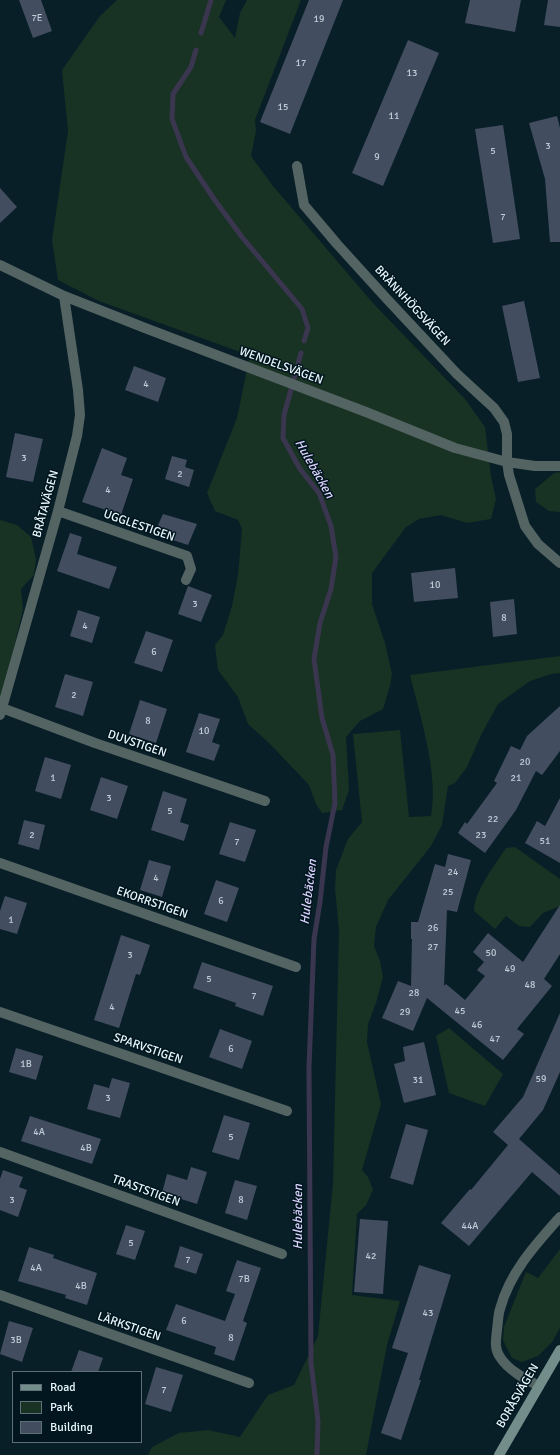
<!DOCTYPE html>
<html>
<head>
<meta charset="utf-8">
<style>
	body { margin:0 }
	#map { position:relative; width:560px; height:1455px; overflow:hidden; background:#081f28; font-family:Signika,sans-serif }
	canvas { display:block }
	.legend { position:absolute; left:12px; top:1371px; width:130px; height:72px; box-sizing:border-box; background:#01161e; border:1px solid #5e7077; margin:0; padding:5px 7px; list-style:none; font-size:12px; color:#e9f7fd }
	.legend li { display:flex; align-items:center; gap:8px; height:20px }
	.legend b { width:20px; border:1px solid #5e7077 }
</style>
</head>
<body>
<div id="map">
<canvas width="560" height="1455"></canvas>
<ul class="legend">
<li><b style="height:5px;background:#738d8b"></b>Road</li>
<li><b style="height:11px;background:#183223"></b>Park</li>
<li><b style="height:11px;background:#424d60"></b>Building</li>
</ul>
</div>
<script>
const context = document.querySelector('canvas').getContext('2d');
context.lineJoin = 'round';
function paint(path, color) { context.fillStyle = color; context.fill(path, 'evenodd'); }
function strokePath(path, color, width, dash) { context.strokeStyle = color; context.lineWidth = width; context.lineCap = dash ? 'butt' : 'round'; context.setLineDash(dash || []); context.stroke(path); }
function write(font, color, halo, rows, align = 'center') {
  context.font = font + ' Signika,sans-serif'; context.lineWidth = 3; context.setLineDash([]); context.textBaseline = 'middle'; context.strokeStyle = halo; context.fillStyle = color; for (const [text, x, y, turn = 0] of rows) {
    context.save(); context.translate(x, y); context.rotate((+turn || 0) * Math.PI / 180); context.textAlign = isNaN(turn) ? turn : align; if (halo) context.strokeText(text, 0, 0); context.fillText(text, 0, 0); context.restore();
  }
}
const green = new Path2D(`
	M117,0H226L219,17L235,38L240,13L247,0H301L255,120L256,131L251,156L273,186L372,302L465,399L485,427L491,476L496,499L491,519L467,523L441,515L419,519L406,527L372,573V604L385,643L392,674L390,686L383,709L360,721L346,737L349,790L342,810L322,813L316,804L309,785L269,743L248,724L238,697L218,670L215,645L223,635L232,606L238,575L242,529L238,520L215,511L207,493L237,418L249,360L243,353L99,301L58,280L52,240L68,131L62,70L100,16Z
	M560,472V512L549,511L536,502L535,489L554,473Z
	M0,520L17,525L31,537L36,559L34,575L21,589L23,609L0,707Z
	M560,656V673L551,674L530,681L498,704L481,735L467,767L455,783L448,786L442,825L431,846L388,900L376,927L374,946L380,961L383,977L376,1003L368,1024L367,1042L381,1104L362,1170L368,1177L373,1190L366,1205L357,1214L352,1295L400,1301L387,1345L366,1455H148L152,1447L179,1433L208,1430L240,1437L268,1395L294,1385L318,1336L333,1183L339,931L335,888L336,870L348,839L362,822L353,734L400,730L409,817L431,816C439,775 420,716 410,675Z
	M515,847L560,879V906L543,913L530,927L519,926L506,916L495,929L474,911C473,893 496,863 506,848Z
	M449,1028L503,1074L485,1106L449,1093L436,1036Z
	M560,1249V1328L552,1342L538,1356L522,1362L512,1358L503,1340L504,1327L526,1272L538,1278Z`);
const stream = new Path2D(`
	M201,33L211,0
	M196,50L191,67L173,94L172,119L186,157L214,199L242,237L302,309L308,328L304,341
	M301,353L284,415L283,438L300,469L319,493L331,526L336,557L331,589L320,623L314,659L322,718L333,755L335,803L326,847L320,902L314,939L309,1067L311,1363L318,1421L317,1455`);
const building = new Path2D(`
	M19,0H41L52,31L33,38Z
	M309,0H343L290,134L260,122Z
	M470,0H521L515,32L465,23Z
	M548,0H560V27L544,25Z
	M408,40L439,53L383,186L352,173Z
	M557,116L560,128V242H550L545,179L529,123Z
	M503,125L520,239L493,243L475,129Z
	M0,188L17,207L0,223Z
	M524,301L540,378L518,382L502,306Z
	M134,366L166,378L158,402L125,390Z
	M15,433L43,439L33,482L6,477Z
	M102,448L127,458L121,475L133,479L121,515L82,502Z
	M172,456L187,460L185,467L194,470L189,487L165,479Z
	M163,514L197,524L188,545L154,534Z
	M70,533L82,537L77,554L117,567L109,589L57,571Z
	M455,568L458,598L414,602L411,573Z
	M188,586L212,595L201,622L178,614Z
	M514,599L517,634L493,637L490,602Z
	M78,610L100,617L92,643L70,636Z
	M146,631L173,640L162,672L134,663Z
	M65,674L93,682L83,716L55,707Z
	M140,700L167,709L156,743L129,734Z
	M560,706V751L542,775L536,771L516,810L485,853L458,833L465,822L467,824L497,783L494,781L511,746L520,750L527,736Z
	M199,713L220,719L212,742L220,745L214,761L186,752Z
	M45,757L71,765L61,799L35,791Z
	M101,777L128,786L117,819L90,810Z
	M163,791L187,799L180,822L189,825L184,841L151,830Z
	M560,798V863L525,843L537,821L545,826Z
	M24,820L45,825L39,850L18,844Z
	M230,822L256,830L245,862L219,854Z
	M448,854L471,860L457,912L447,910L444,986L446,984L465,1000L485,976L477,970L484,962L473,952L488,933L523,962L560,905V954L544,979L552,986L517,1029L524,1034L503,1060L427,998L413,1031L382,1018L398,981L411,986L412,939H411V922H418L435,864L445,867Z
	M149,860L171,866L162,897L140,890Z
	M216,880L239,888L227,922L204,914Z
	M5,896L27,903L17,934L0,929V911Z
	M121,935L150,945L140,975L136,974L119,1028L94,1020Z
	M202,962L273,986L263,1016L235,1006L236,1003L193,988Z
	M560,1013V1072L543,1110L519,1139L560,1175V1196L532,1172L469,1246L441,1223L470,1189L471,1190L508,1145L493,1132L523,1097Z
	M220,1029L252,1041L242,1069L209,1057Z
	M424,1042L436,1095L404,1103L394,1064L405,1061L403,1047Z
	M16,1048L43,1056L36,1080L9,1072Z
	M112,1078L130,1083L120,1118L87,1109L94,1084L109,1088Z
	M224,1115L250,1123L239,1160L212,1152Z
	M30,1116L101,1139L92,1164L21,1141Z
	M406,1124L428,1130L413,1185L390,1178Z
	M191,1167L207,1172L197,1204L162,1193L167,1174L187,1180Z
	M3,1170L23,1177L19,1187L27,1190L18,1217L0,1210V1179Z
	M235,1180L257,1186L247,1220L225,1213Z
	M360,1219L388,1221L383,1294L354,1292Z
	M126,1225L145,1231L135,1260L116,1254Z
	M180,1246L203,1254L196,1274L174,1267Z
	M29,1247L54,1255L53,1258L97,1273L87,1305L65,1298L66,1295L18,1281Z
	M237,1260L261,1268L243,1321L247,1323L234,1361L214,1354L216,1347L166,1330L176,1304L225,1321L235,1294L226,1291Z
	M419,1265L451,1275L419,1380H421L401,1440L381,1433L408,1353L392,1348Z
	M9,1321L33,1328L22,1362L0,1354Z
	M79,1350L103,1358L98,1372H71Z
	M156,1367L183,1375L171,1412L145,1404Z`);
const street = new Path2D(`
	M297,166L304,205L337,244L386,298L457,374L494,408L504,422L507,434V462L509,475L525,526L538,544L560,563
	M0,265L64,296L145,328L366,412L455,448L507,462L535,466H560
	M58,511L187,556L191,569L186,580
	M2,708L95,743L265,801
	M0,715L58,511L77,436L80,415L78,390L64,296
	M0,863L296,967
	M0,1012L287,1111
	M0,1152L282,1254
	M0,1295L249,1383
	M539,1386C525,1379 508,1370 500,1357C494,1349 496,1339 497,1330C498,1323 498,1315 500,1309C510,1272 536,1244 560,1217`);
const secondary = new Path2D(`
	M499,1455L560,1350`);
const numberNames = [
	["7E",37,18],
	["19",319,19],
	["17",301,63],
	["13",412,73],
	["15",283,107],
	["11",394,116],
	["3",548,146],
	["5",493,151],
	["9",377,157],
	["7",503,217],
	["4",146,384],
	["3",24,458],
	["2",180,474],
	["4",108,490],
	["10",435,585],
	["3",195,604],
	["8",504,618],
	["4",85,626],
	["6",154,652],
	["2",74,695],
	["8",148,721],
	["10",204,731],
	["20",525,762],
	["1",53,778],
	["21",516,778],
	["3",109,798],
	["5",170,811],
	["22",493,819],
	["2",32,835],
	["23",481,835],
	["51",545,841],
	["7",237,842],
	["24",453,872],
	["4",156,878],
	["25",448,892],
	["6",221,901],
	["1",11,920],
	["26",433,928],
	["27",433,947],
	["50",491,953],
	["3",130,955],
	["49",510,969],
	["5",209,979],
	["48",530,985],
	["28",414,993],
	["7",254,996],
	["4",112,1007],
	["45",460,1011],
	["29",405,1012],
	["46",477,1025],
	["47",495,1039],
	["6",231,1049],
	["1B",26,1064],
	["59",541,1079],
	["31",418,1080],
	["3",108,1098],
	["4A",39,1132],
	["5",231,1137],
	["4B",86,1148],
	["3",12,1200],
	["8",241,1200],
	["44A",470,1226],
	["5",131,1243],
	["42",371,1256],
	["7",188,1260],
	["4A",36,1268],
	["7B",244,1279],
	["4B",81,1286],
	["43",428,1313],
	["6",184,1321],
	["8",231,1338],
	["3B",16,1340],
	["7",164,1390]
];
const streetNames = [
	["BRÄNNHÖGSVÄGEN",412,306,47],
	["WENDELSVÄGEN",281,366,20],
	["BRÅTAVÄGEN",46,504,-75],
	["UGGLESTIGEN",139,526,19],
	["DUVSTIGEN",137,744,19],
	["EKORRSTIGEN",152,903,19],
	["SPARVSTIGEN",148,1049,19],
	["TRASTSTIGEN",146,1191,20],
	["LÄRKSTIGEN",129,1327,19],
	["BORÅSVÄGEN",518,1396,-60]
];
const waterNames = [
	["Hulebäcken",314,469,60],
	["Hulebäcken",309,892,-83],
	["Hulebäcken",299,1217,-90]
];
paint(green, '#183223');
strokePath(stream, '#3b364f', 5);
paint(building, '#424d60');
strokePath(street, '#546463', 10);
strokePath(secondary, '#738d8b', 10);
write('10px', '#bfccd6', null, numberNames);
write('12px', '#e9f7fd', '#01161e', streetNames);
write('italic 13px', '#dad1fc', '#01161e', waterNames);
</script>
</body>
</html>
